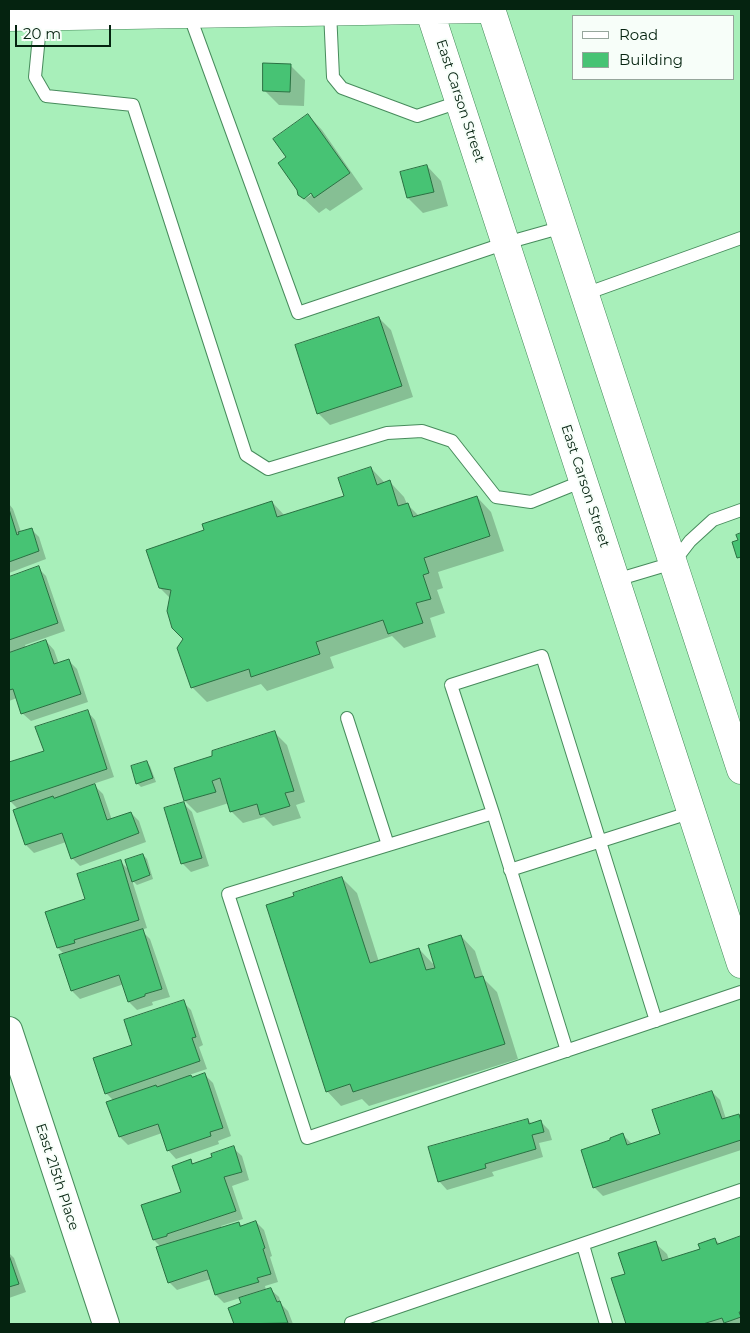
<!DOCTYPE html>
<html>
<head>
<meta charset="utf-8">
<style>
	body { margin:0 }
	#map { position:relative; width:750px; height:1333px; overflow:hidden; background:#a8efba; font-family:Montserrat,sans-serif }
	canvas { display:block }
	.frame { position:absolute; inset:0; border:10px solid #052310; pointer-events:none }
	.legend { position:absolute; left:572px; top:15px; width:162px; height:65px; box-sizing:border-box; background:#f7fef9; border:1px solid #96a69c; margin:0; padding:6px 9px; list-style:none; font-size:15px; color:#052310 }
	.legend li { display:flex; align-items:center; gap:10px; height:25px }
	.legend b { width:25px; border:1px solid #96a69c }
	.scale { position:absolute; left:15px; top:25px; width:96px; height:22px; box-sizing:border-box; border:2px solid #052310; border-top:0; padding-left:6px; font-size:15px; line-height:18px; white-space:nowrap; color:#052310; -webkit-text-stroke:4px #f7fef9; paint-order:stroke }
</style>
</head>
<body>
<div id="map">
<canvas width="750" height="1333"></canvas>
<div class="frame"></div>
<ul class="legend">
<li><b style="height:6px;background:#fff"></b>Road</li>
<li><b style="height:14px;background:#47c374"></b>Building</li>
</ul>
<div class="scale">20 m</div>
</div>
<script>
const context = document.querySelector('canvas').getContext('2d');
context.lineJoin = 'round';
function paint(path, color) { context.fillStyle = color; context.fill(path, 'evenodd'); }
function strokePath(path, color, width, dash) { context.strokeStyle = color; context.lineWidth = width; context.lineCap = dash ? 'butt' : 'round'; context.setLineDash(dash || []); context.stroke(path); }
function write(font, color, halo, rows, align = 'center') {
  context.font = font + ' Montserrat,sans-serif'; context.lineWidth = 4; context.setLineDash([]); context.textBaseline = 'middle'; context.strokeStyle = halo; context.fillStyle = color; for (const [text, x, y, turn = 0] of rows) {
    context.save(); context.translate(x, y); context.rotate((+turn || 0) * Math.PI / 180); context.textAlign = isNaN(turn) ? turn : align; if (halo) context.strokeText(text, 0, 0); context.fillText(text, 0, 0); context.restore();
  }
}
const shadow = new Path2D(`
	M290,65L305,80L304,106L279,105L264,90Z
	M308,115L322,130L363,189L330,211L326,208L319,213L299,194L288,158ZM316,189L317,191L305,199V196Z
	M427,166L441,181L448,206L423,213L408,198Z
	M379,318L391,330L413,397L330,425L318,413Z
	M371,468L385,483L390,482L404,497L407,504L419,516L477,497L491,512L504,551L438,572L443,588L437,590L445,613L430,618L436,637L404,648L392,636L330,657L334,668L267,691L261,684L207,702L192,687L185,639L171,599L160,588L206,531L272,502L285,516L345,496Z
	M9,504L13,509L21,532L31,529L39,537L46,559L9,573Z
	M38,568L46,576L65,631L25,645L26,648L46,641L54,650L59,664L69,661L77,669L88,702L31,721L22,713L17,698L9,701V578Z
	M87,711L95,720L114,777L93,784L103,794L112,820L131,813L139,821L146,842L80,866L72,858L66,842L34,853L26,845L18,809L10,801L9,797V764L45,752Z
	M275,733L287,745L305,802L296,805L301,818L273,826L264,817L243,823L231,811L229,803L197,813L185,801L175,769L214,757Z
	M146,762L150,766L156,782L141,787L137,783Z
	M184,804L192,812L209,866L191,872L183,864Z
	M143,855L147,859L153,879L137,885L132,880L147,928L141,930L150,939L170,997L152,1002L153,1005L137,1010L129,1002L124,984L80,999L72,991L61,956L65,955L58,948L87,900L121,862L130,871Z
	M342,878L357,893L379,962L419,949L435,966L461,936L475,951L484,979L497,992L518,1059L369,1106L362,1099L341,1106L327,1091L295,896Z
	M183,1002L191,1010L203,1045L199,1047L207,1069L189,1075L193,1078L205,1075L213,1083L231,1136L218,1141L219,1144L176,1159L168,1150L162,1133L128,1145L120,1137L114,1101L106,1093L134,1046Z
	M712,1092L720,1100L726,1119L739,1115L741,1118V1150L603,1196L595,1188L583,1151L612,1141L623,1135L632,1144L661,1135Z
	M528,1120L532,1124L541,1122L549,1130L552,1140L539,1143L543,1157L492,1172L494,1176L447,1190L439,1181Z
	M233,1148L242,1156L249,1180L232,1186L243,1219L221,1226L222,1228L239,1223L242,1226L256,1222L264,1230L272,1256L270,1257L278,1282L265,1286L266,1290L270,1289L279,1297L281,1304L288,1311L293,1324H235L229,1308L243,1304L240,1298L224,1303L216,1295L211,1279L177,1290L169,1282L161,1247L154,1240L143,1205L182,1192L190,1161L194,1164L214,1158Z
	M741,1237V1324H628L613,1279L626,1275L655,1243L667,1254L669,1260L701,1250L715,1240L720,1244Z
	M9,1253L14,1258L26,1292L9,1298Z`);
const building = new Path2D(`
	M263,63L291,64L290,92L263,91Z
	M308,114L350,173L314,198L311,193L304,199L298,195L297,190L278,163L286,157L273,139Z
	M427,165L434,192L407,198L400,172Z
	M379,317L402,386L317,414L295,345Z
	M371,467L377,485L390,480L398,506L408,503L413,517L477,496L490,536L424,558L429,573L423,575L431,599L416,603L423,623L388,634L383,620L316,642L320,654L251,677L249,669L191,688L177,648L183,639L172,628L167,611L171,590L159,588L146,550L204,530L202,524L272,501L277,517L344,496L338,478Z
	M9,509L17,535L19,534L18,532L32,528L39,551L9,562Z
	M741,533V557L737,558L732,542L738,540L736,535Z
	M39,566L58,623L9,640V577Z
	M46,640L54,664L69,659L81,694L21,714L13,689L9,690V653Z
	M88,710L107,769L9,802V762L44,751L35,727Z
	M275,731L294,791L285,793L290,806L260,815L257,804L230,812L220,778L212,781L216,792L184,801L174,768L212,756V751Z
	M147,761L153,778L136,784L131,766Z
	M95,784L107,820L131,812L139,833L71,859L62,833L25,845L13,810L53,796L54,798Z
	M184,802L202,858L181,864L164,808Z
	M143,854L150,875L132,882L125,860Z
	M121,860L139,920L74,940L75,943L57,948L45,912L85,899L77,874Z
	M342,877L370,963L419,948L426,970L435,968L428,945L461,935L475,978L483,976L505,1044L353,1092L350,1084L326,1092L266,905L294,896L293,893Z
	M143,929L162,989L145,994V996L128,1002L119,975L71,991L59,955Z
	M184,1000L196,1037L192,1038L200,1061L105,1094L93,1058L132,1045L124,1020Z
	M205,1073L223,1128L210,1132L211,1136L167,1151L158,1124L119,1137L106,1102L156,1085L157,1087L191,1075L192,1077Z
	M712,1091L722,1119L739,1114L741,1121V1140L593,1188L581,1150L610,1140V1138L623,1133L627,1145L660,1134L652,1110Z
	M528,1119L529,1124L541,1120L544,1132L532,1135L536,1149L485,1164L486,1168L438,1182L428,1147Z
	M234,1146L242,1172L224,1177L236,1211L167,1234V1236L153,1240L141,1205L181,1192L172,1166L191,1159L192,1164L212,1157L211,1154Z
	M256,1221L265,1248L263,1249L271,1274L257,1278L259,1282L215,1295L207,1270L168,1283L156,1247L239,1222L240,1226Z
	M741,1236V1312H739L741,1317L724,1323L722,1318L703,1324H626L611,1278L625,1274L618,1253L656,1241L662,1261L700,1249L698,1244L715,1238L717,1244Z
	M9,1255L19,1284L9,1287Z
	M271,1288L277,1302L280,1301L288,1323L234,1324L228,1308L241,1303L239,1298Z`);
const service = new Path2D(`
	M330,11L333,77L342,88L417,116L459,102
	M189,14L298,313L506,243L563,227
	M41,16L35,77L46,96L133,105L246,455L268,469L387,433L422,431L452,441L496,497L531,502L583,481
	M585,294L741,238
	M616,580L673,563L690,541L713,520L741,510
	M347,718L388,845
	M493,813L451,685L542,656L656,1021
	M510,870L692,812
	M567,1051L493,813L228,894L307,1138L741,992
	M583,1245L606,1324
	M351,1324V1323L741,1190`);
const minor = new Path2D(`
	M9,1030L106,1324`);
const secondary = new Path2D(`
	M429,9L741,964
	M491,9L741,770
	M9,17L480,9`);
const streetNames = [
	["East Carson Street",460,101,72],
	["East Carson Street",585,486,72],
	["East 215th Place",57,1177,72]
];
paint(shadow, '#0003');
paint(building, '#47c374');
strokePath(building, '#2a7042', 1);
strokePath(service, '#478b5c', 14);
strokePath(minor, '#478b5c', 28);
strokePath(secondary, '#478b5c', 29);
strokePath(service, '#fff', 12);
strokePath(minor, '#fff', 26);
strokePath(secondary, '#fff', 28);
write('14px', '#052310', '#f7fef9', streetNames);
</script>
</body>
</html>
